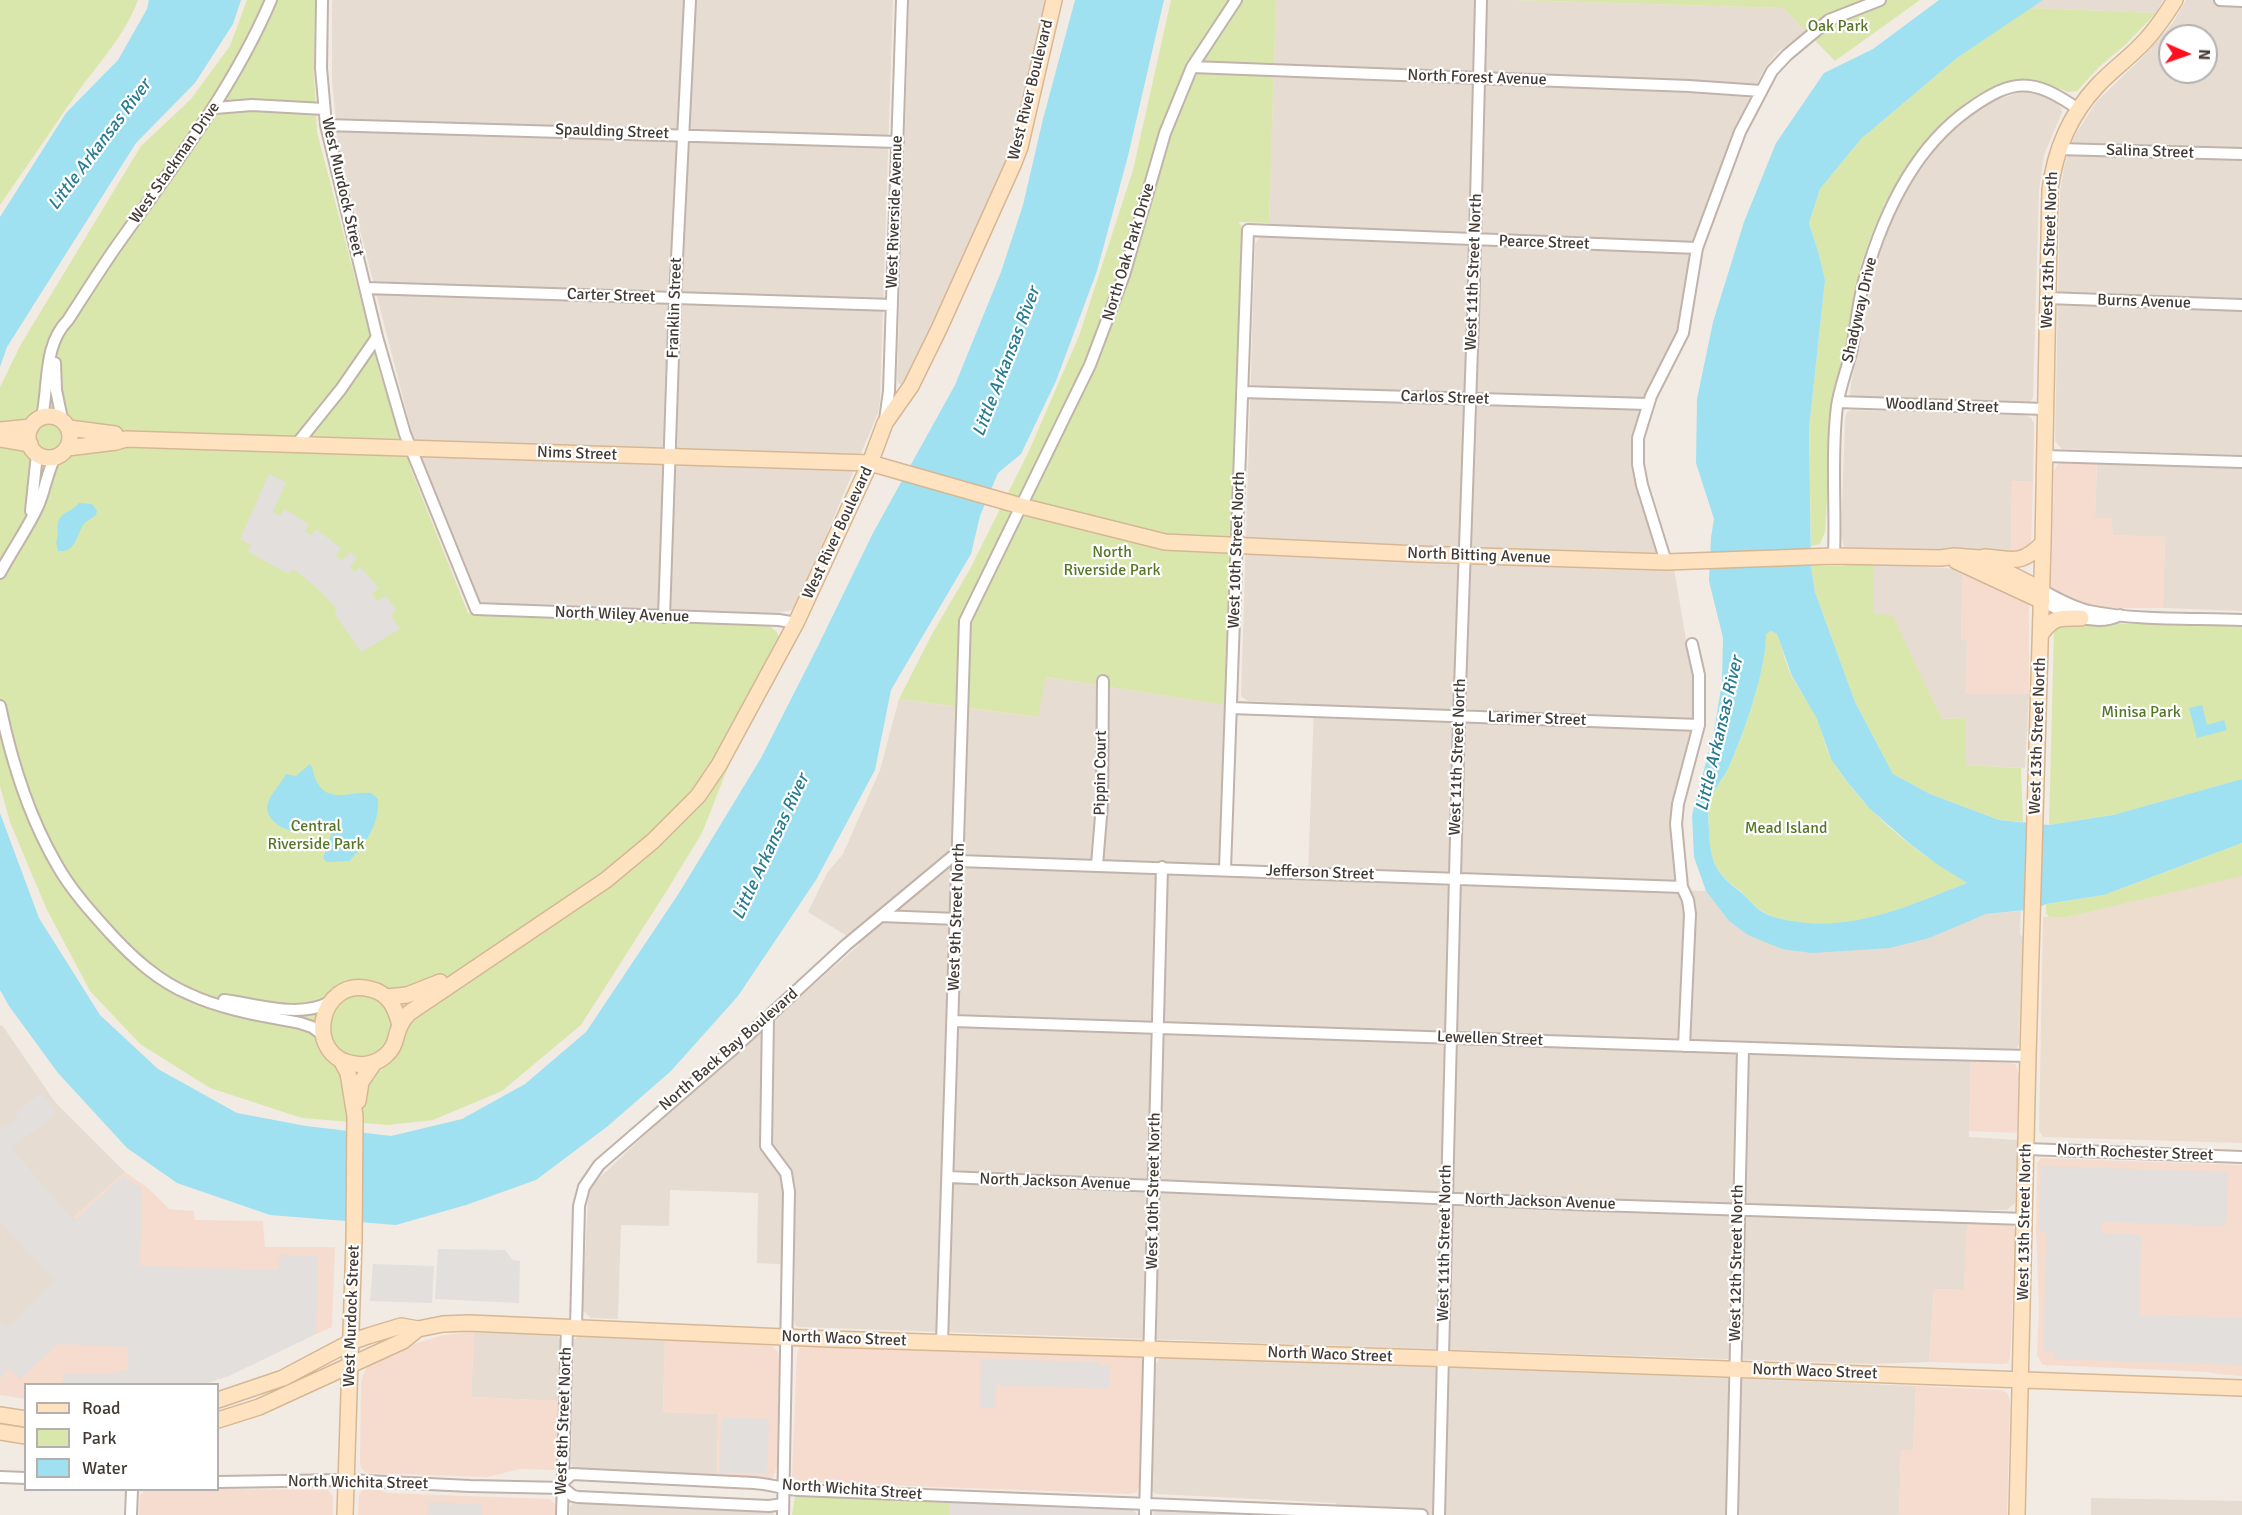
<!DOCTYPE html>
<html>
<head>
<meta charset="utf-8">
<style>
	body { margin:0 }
	#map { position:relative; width:2242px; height:1515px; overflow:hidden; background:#f2ebe4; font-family:Signika,sans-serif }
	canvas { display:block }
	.legend { position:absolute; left:24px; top:1383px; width:195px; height:108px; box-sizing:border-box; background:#fff; border:2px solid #b4b0ae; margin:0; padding:8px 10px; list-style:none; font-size:18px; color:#443a34 }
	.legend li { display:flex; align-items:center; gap:12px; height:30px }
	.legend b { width:30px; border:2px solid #b4b0ae }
	.north { position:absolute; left:2158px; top:24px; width:60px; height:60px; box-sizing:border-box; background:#fff; border:2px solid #b4b0ae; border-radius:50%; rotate:92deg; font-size:16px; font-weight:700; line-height:24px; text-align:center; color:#443a34 }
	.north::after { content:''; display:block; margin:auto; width:21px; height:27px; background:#fc1120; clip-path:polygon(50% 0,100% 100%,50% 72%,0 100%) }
</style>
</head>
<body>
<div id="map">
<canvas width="2242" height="1515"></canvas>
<ul class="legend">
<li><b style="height:8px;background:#ffe3c1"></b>Road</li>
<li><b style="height:16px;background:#d9e7ac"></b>Park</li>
<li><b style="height:16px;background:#9fe1f1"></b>Water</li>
</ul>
<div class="north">N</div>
</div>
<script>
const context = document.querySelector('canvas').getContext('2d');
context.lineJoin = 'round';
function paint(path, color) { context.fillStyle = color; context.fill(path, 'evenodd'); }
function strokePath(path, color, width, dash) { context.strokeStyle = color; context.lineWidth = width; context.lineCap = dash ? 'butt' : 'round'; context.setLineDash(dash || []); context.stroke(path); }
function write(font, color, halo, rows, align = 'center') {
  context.font = font + ' Signika,sans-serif'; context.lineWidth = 4.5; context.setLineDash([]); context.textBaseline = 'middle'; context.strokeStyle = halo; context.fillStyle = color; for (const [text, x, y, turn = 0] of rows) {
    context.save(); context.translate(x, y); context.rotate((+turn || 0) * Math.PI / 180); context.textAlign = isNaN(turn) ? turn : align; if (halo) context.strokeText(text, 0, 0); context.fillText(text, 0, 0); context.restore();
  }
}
const residential = new Path2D(`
	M332,0H893L880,400L878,413L797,604L792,610L777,613L485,604L480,602L412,433L338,144L332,81Z
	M909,0H1047L1018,128L1009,156L906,382L902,385L898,383L897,379Z
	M1276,0H1512L1783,8L1807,33L1780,50L1771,60L1762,73L1738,121L1706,206L1691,259L1676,338L1650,383L1638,416L1632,438V459L1634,475L1655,546L1666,570L1674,569L1693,680L1694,720L1692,738L1671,814V827L1679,890L1706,891L1728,920L1960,924L1986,914L2021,911L2020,934L2023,938L2019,1044L2017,1048L2007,1051L1971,1049L1969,1137L2018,1140L2015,1203L2007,1210H1968L1964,1290L1934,1289L1929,1362L1869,1364L799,1327L795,1325L794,1320L795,1265L757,1263L758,1193L670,1190L669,1226L621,1225L618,1319L591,1318L582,1310L588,1201L590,1190L596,1181L667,1114L860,944L808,912L827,873L843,854L880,770L899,699L1037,717L1045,677L1226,705L1221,876L1308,878L1314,704L1248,701L1241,696L1255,244L1269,223Z
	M2043,0H2163L2156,13L2030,8Z
	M2186,0H2242V455L2062,449L2055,441L2060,193L2064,167L2074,137L2096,102L2143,57L2172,24ZM2170,36H2206V72H2170Z
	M2031,92L2055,100L2060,106L2062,112L2044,155L2039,191L2033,398L2030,402H2024L1850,396L1851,383L1875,269L1894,214L1910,185L1939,144L1956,126L1973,112L1999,99L2018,93Z
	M1852,410L2026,415L2031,418L2034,423L2033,482L2012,481L2011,554L1847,549L1844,547L1841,535L1845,419L1847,412Z
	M2097,463L2242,468V611L2163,608L2165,537L2112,535L2095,518Z
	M1873,564L1963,569L1961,640H1967L1966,693L2029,694L2025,768L1965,765V718L1942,719L1892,616L1873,615Z
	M2,1025L55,1102L125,1172L74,1217L118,1265L0,1374V1026Z
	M482,1331L556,1333L561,1341L559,1401L471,1397L474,1332Z
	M579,1335L665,1339L663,1412L718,1414L717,1478L574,1471L571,1462L574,1340Z
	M1162,1355L1916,1386L1913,1450H1901L1899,1515H1336V1503L1156,1494L1152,1491L1151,1487L1156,1364Z
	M2091,1498L2242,1501V1515H2091Z
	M574,1501L771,1510L774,1515H570V1507Z`);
const commercial = new Path2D(`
	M2059,462L2097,463L2095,518H2112L2113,535L2165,537L2163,608H2095L2054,592L2051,587L2054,471Z
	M2012,481L2033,482L2031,547L2011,554Z
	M1963,569L2029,601V694H1966L1967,641L1961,640Z
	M1971,1061L2012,1063L2016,1065L2019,1076L2017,1133L1969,1131Z
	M2041,1158L2242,1165V1376L2217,1374L2209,1372L2045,1365L2042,1364L2037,1355L2039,1308L2036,1230L2037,1163Z
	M125,1172L149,1189L169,1209L194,1211L195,1220L263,1221L265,1247H335L332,1327L205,1384H26L25,1399L0,1395V1374L118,1265L74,1217Z
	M1967,1220L2012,1224L2016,1233L2010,1357L2008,1363L2003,1364L1929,1362L1934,1289L1964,1290Z
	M474,1332L471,1397L559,1401L557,1461L554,1470L520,1469L488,1477L366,1473L361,1468L360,1464L361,1381L367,1366L370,1361L423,1341L444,1335Z
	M665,1339L761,1342L773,1347L778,1352L779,1359L777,1467L773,1477L770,1480L717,1478L718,1414L663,1412Z
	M800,1345L1137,1354L1142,1357L1143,1364L1139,1487L1137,1492L1130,1494L799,1482L792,1476L797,1355Z
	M1916,1386L2002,1390L2007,1393L2010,1400V1408L2007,1515H1899L1901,1450H1913Z
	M371,1486L387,1493L550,1499L556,1505V1515H358L359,1495L362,1490Z
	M218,1489L328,1490L333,1496V1515H139L140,1495L145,1490Z`);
const industrial = new Path2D(`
	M949,1500L1132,1508L1138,1515H949Z
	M1158,1510L1254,1515H1152L1155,1511Z`);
const education = new Path2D(`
	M2242,875V1143L2043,1137L2039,1130L2043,917H2067Z`);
const green = new Path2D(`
	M0,0H138C125,35 99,63 77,93C51,130 26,168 0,205Z
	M247,0H315L314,73L317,132L380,374L412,472L468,613L486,616L768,625L777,632L779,638L702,833L666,892L581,1025L502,1091L433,1120L388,1125L302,1118L210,1088L140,1044L90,991L46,908L10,822L0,786V387L21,344L141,146L191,99L230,46Z
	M1171,0H1276L1269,223L1238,222L1246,230L1231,706L1046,677L1038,717L899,699L932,634L970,569L1028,453L1079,336L1133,170Z
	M1512,0H1920L1835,61L1783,8Z
	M2030,8L2156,13L2126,44L2099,67L2077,91L2069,92L2032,79H2016L1990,88L1968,101L1947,118L1932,133L1903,173L1885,203L1872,233L1861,264L1853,316L1834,390L1825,532L1820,544L1811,546L1809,429L1825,280L1818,251L1809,223L1820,189L1861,139L1957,58Z
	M1851,563L1873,564V614L1892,615L1942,719L1965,718V765L2021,768L2023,822L1999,820L1930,794L1893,774L1855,702L1815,592L1811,566H1844Z
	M2060,622L2242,626V779L2113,815L2049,825L2054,628Z
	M1771,631L1777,634C1782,648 1786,664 1792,677C1800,692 1811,706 1818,721C1823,734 1825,749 1832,760C1863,812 1916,852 1967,883C1911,905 1854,932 1792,921C1782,919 1771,917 1762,911C1753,906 1747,896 1739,890C1713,872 1710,858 1709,828C1708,820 1708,809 1710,801C1713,790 1723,780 1728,769C1744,734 1766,672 1766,634Z
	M2242,843V876L2067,917H2049L2046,913V904L2104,895Z
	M798,1495L949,1500V1515H792L795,1497Z`);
const parking = new Path2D(`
	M269,474L286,482L273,512L280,516L284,509L309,524L305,531L311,535L316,529L341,548L336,555L341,561L350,552L357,558L350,567L355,572L360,567L379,588L372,594L377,601L386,596L396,610L391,616L400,629L361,652L334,613L337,609L318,589L295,570L292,569L289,574L248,552L251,545L240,539Z
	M41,1093L57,1113L11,1148L74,1221L123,1176L142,1189L140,1266L278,1270L280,1255L318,1256L316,1334L229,1376L204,1384H52L63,1383V1373H111L128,1370V1347L58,1344L20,1379L10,1368L0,1379V1324L8,1327L55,1281L0,1222V1124L3,1128L18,1118L15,1113Z
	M2041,1166L2228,1172L2226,1226L2102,1222L2101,1233L2141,1235L2139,1315L2242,1318V1365L2055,1359V1352L2043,1351L2047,1233L2039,1232Z
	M438,1249L505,1250L513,1260L520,1261L519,1303L435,1299Z
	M373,1264L434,1266L432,1303L370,1301Z
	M981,1359L1098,1362L1099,1366H1109V1389L996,1385L995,1407L980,1408Z
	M721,1417L769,1419L767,1473H720Z
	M428,1502L481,1504V1515H427Z`);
const water = new Path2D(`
	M149,0H241L233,24L195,83L136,143L7,347L0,367V217L66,113L118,60L147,9Z
	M1075,0H1164L1128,156L1097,271L1056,381L1021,454L998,473L980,516L971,554L891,690L875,770L816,880L738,996L671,1071L608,1126L536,1180L466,1205L396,1225L270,1215L177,1183L127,1148L58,1073L9,1006L0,990V813L39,918L100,1015L158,1069L237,1113L306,1126L391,1136L462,1119L525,1084L586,1032L679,893L761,758L817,648L873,533L955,385L1001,272L1023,205L1043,119Z
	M1939,0H2043L1957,58L1861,139L1820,189L1809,223L1818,251L1825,280L1809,429L1811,566L1815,592L1855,702L1893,774L1930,794L1999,820L2049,825L2113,815L2242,779V843L2104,895L2046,904L2036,909L1986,914L1929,938L1890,948L1812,953L1782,949L1748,935L1728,920L1706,891L1694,857L1692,815L1714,732L1722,682L1723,638L1709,581L1711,537L1714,519L1696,463L1697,399L1713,322L1744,222L1776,143L1824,73L1873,49ZM1771,631L1777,634L1792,676L1817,719L1831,759L1848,783L1870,809L1909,843L1938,865L1967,883C1910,905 1854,932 1792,921C1782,919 1770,917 1761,911C1753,906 1747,896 1738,890C1713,872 1710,857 1709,828C1708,820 1708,809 1710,801C1713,790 1723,779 1728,769C1744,733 1766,672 1766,634Z
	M79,503L92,504L97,511L96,515C93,518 87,520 84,524C76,534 77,553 58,551L56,542C60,534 55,525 60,518C65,511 74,510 79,503Z
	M2202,705L2207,725L2224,720L2227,730L2197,738L2189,708Z
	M310,764C314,769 313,776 317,782C328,804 353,791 371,793L378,799C380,823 366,844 349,861L327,862L323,858L332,832L327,822L313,820C308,823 303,829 298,831C286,833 266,820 267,807C268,796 281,784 286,774L296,776Z`);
const street = new Path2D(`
	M322,0L321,68L326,125L377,337L405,434L476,609L779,620L796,623
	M2220,0L2242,1
	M1192,67L1689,86L1761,91
	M215,108L252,105L324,109
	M326,125L898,142
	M2058,149L2242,154
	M366,288L892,305
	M2047,298L2242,305
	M55,363L56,390L62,419
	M1242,392L1648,404
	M1838,402L2045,409
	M42,417C49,385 43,345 68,320C85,294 101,268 118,244C174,165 233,89 271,0
	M885,420L889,391L902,0
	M296,445L341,389L377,337
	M2045,456L2242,462
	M31,511L37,454
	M1834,556C1836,506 1831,455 1837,406C1840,386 1848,367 1852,348C1856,326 1858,303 1864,281C1882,217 1912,150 1968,110C2014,77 2033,78 2078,109
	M1666,562L1642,485L1638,464V438L1651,396L1683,333L1697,248L1740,132L1772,71L1787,55L1829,20L1880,0
	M0,573C12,550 27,530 38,506C45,490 47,473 55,457
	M2042,590C2056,598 2073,607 2089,611C2138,621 2192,618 2242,620
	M2042,601C2064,613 2095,628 2120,615
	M664,617L675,298L690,0
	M0,706C11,759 29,817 57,865C71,890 91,912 110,933C133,958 158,981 189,994C223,1010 263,1016 300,1023L312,1027L323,1035
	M1231,708L1699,725
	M959,861L1682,887
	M1097,865L1102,804L1103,681
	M1225,869L1248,230L1697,248
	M881,916L957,919
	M224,1000C257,1004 299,1019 330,1002
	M768,1017L766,1146L786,1173L789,1192L783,1515
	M953,1021L1900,1053L2028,1056
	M1684,1046L1690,914L1688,900L1682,887L1676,824L1678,804L1699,725V675L1692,644
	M2027,1149L2242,1157
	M948,1177L1596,1205L2025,1219
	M576,1327L579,1206L584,1187L599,1165L731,1051L846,945L959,851
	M942,1342L965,621L1090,365L1124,275L1165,133L1192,67L1236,0
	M0,1477L26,1478
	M218,1482L346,1480L470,1486L563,1488L573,1496L578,1497L769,1506L783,1504
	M563,1482L572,1474L754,1483C770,1484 783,1489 799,1490L1422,1515
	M131,1515L132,1490
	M562,1515L567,1326
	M1145,1515L1162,867
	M1439,1515L1459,717L1473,320L1481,0
	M1732,1515L1743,1048`);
const secondary = new Path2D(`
	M28 437a21 21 0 1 1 42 0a21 21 0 1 1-42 0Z
	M69,428L115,434
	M0,430L31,427
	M0,439L30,444
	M67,448L116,442L126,439L870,463L1021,506L1165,542L1418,554L1666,562L1834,556L1941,558L1954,556L1979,558L2042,590
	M1984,557C2014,559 2020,566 2043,543
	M1956,561L2042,601
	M2041,634C2054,616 2060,618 2081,618
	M387,997L407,995L440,982
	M400,1026C396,1008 389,993 370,989C318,976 303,1058 355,1064C365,1066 377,1063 385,1056C398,1045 394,1036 401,1024C403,1020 406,1016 409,1013L606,880L653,841L698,796L719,765L796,623L870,463L885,423L911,386L939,329L1013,165L1020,147L1054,0
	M341,1060L348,1073L355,1116L354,1241L345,1515
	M358,1101L361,1082L374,1063
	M218,1400L283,1378L351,1342L368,1336L401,1326L418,1329L443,1324L469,1323L829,1339L1428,1358L2242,1388
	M0,1415L26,1419
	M218,1420L259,1407L403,1341L418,1329
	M0,1432L26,1436
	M2017,1515L2028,1056L2043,543L2050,190C2055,150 2069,116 2097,86C2110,72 2125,61 2138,48C2152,35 2165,16 2175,0`);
const parkNames = [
	["Oak Park",1838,27],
	["North",1112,553],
	["Riverside Park",1112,571],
	["Minisa Park",2141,713],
	["Central",316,827],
	["Riverside Park",316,845],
	["Mead Island",1786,829]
];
const streetNames = [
	["North Forest Avenue",1477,78,2],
	["West River Boulevard",1031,90,-76],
	["Spaulding Street",612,132,2],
	["Salina Street",2150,152,2],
	["West Stackman Drive",175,163,-55],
	["West Murdock Street",342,187,77],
	["West Riverside Avenue",895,212,-88],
	["Pearce Street",1544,243,2],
	["West 13th Street North",2050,250,-88],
	["North Oak Park Drive",1129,252,-73],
	["West 11th Street North",1474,272,-88],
	["Carter Street",611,296,2],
	["Burns Avenue",2144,302,2],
	["Franklin Street",675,308,-88],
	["Shadyway Drive",1860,310,-77],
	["Carlos Street",1445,398,2],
	["Woodland Street",1942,406,2],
	["Nims Street",577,454,2],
	["West River Boulevard",838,533,-65],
	["West 10th Street North",1237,550,-88],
	["North Bitting Avenue",1479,556,2],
	["North Wiley Avenue",622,615,2],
	["Larimer Street",1537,719,2],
	["West 13th Street North",2038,736,-88],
	["West 11th Street North",1458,757,-88],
	["Pippin Court",1101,773,-89],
	["Jefferson Street",1320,873,2],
	["West 9th Street North",957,917,-88],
	["Lewellen Street",1490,1039,2],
	["North Back Bay Boulevard",729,1050,-41],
	["North Rochester Street",2135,1153,2],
	["North Jackson Avenue",1055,1182,2],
	["West 10th Street North",1154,1191,-89],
	["North Jackson Avenue",1540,1202,2],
	["West 13th Street North",2025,1222,-89],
	["West 11th Street North",1445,1243,-89],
	["West 12th Street North",1737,1263,-89],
	["West Murdock Street",352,1316,-88],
	["North Waco Street",844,1339,2],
	["North Waco Street",1330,1355,2],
	["North Waco Street",1815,1372,2],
	["West 8th Street North",564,1421,-88],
	["North Wichita Street",358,1483,1],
	["North Wichita Street",852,1490,4]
];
const waterNames = [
	["Little Arkansas River",100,145,-53],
	["Little Arkansas River",1007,362,-69],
	["Little Arkansas River",1720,734,-77],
	["Little Arkansas River",771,847,-65]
];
paint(residential, '#e6dcd2');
paint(commercial, '#f5dcce');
paint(industrial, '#e4ddd9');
paint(education, '#ecddce');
paint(green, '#d9e7ac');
paint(parking, '#e3dfdd');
paint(water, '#9fe1f1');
strokePath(street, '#c1b3aa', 14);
strokePath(secondary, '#d6b795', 18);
strokePath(street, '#fff', 10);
strokePath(secondary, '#ffe3c1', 15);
write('16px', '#567627', '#fff', parkNames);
write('16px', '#443a34', '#fff', streetNames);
write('italic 18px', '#277b91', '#fff', waterNames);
</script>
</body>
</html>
